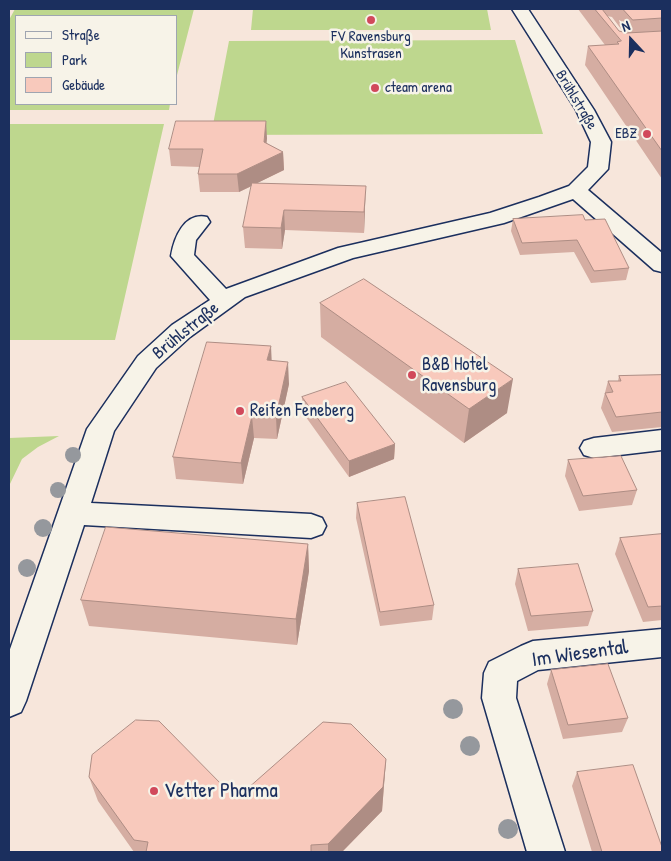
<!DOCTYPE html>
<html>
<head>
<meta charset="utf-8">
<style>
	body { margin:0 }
	#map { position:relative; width:671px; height:861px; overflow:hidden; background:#f7e6db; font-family:"Patrick Hand",sans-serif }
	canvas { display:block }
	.frame { position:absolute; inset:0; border:10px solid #1b2f5e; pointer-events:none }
	.legend { position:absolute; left:15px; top:15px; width:162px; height:90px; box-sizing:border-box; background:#f7f3e8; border:1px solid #9fa5b1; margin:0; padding:6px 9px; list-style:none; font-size:15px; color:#1b2f5e }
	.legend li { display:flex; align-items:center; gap:10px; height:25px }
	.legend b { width:25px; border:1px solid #9fa5b1 }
	.north { position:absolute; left:606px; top:15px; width:50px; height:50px; -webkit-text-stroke:4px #f7f3e8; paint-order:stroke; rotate:339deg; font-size:14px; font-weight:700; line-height:20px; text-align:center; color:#1b2f5e }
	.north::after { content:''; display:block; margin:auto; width:18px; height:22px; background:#1b2f5e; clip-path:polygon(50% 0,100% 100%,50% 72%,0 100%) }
</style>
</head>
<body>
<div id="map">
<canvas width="671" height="861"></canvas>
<div class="frame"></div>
<ul class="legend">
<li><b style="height:6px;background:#f7f3e8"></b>Straße</li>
<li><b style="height:14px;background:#bed78e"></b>Park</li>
<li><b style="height:14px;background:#f8c9bc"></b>Gebäude</li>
</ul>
<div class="north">N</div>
</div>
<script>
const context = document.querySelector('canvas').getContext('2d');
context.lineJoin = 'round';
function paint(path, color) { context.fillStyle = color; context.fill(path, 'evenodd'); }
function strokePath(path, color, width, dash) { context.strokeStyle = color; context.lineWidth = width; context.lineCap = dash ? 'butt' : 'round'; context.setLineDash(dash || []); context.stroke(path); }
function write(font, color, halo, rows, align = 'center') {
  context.font = font + ' "Patrick Hand",sans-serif'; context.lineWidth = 5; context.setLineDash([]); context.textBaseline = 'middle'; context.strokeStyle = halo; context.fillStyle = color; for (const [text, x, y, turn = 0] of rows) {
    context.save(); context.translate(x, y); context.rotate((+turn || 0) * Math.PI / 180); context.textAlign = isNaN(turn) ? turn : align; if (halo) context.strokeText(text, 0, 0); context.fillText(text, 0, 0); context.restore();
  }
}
const green = new Path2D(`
	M15,9H194L176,79V16H16V104H170L169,110H9V20Z
	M253,9H487L491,30H251Z
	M515,40L543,134L211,135L229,41Z
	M9,124H164L115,340H9Z
	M59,436L38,447L22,459L9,486V438Z`);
const minor = new Path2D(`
	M512,9H528L594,110L611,142L608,169L588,190L662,253V272L654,270L573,199L504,223L353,258L245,297L190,337L156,368L114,431L91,503L311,514L322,518L326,526L322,534L311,538L84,525L26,701L21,712L9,717V652L87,429L138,356L172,325L210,300L171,256C174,238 184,212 207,217L210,222L196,240L194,255L226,289L338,248L490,213L539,197L569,186L588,167L591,142L576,110Z
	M662,430V450L594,458L584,455L580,448L584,441L594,438Z
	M662,629V657L538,670L517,681L516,698L565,852H527L482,698L484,673L489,662L521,646L533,641Z`);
const trees = [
	[73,455,8],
	[58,490,8],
	[43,528,9],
	[27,568,9],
	[453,709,10],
	[470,746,10],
	[508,829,10]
];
const wall = new Path2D(`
	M578,9H662V179L585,65L588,46L605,45ZM607,16L612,17L624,33L619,31Z
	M267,138L266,143L283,152L284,170L257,183L365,207L364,233L285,230L282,249L245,248L243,227L252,186L239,192H200L198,174L200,167L171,166L169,149Z
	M513,219L585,220L629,268L626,280L591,283L574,252L520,255L511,231Z
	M320,303L507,413L464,443L321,337Z
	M272,361L289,384L277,439L254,438L243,484L176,479L173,457Z
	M662,375V427L612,432L601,408L608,381H618L619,376Z
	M302,397L395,444L394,459L349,477L303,413Z
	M568,460L637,490L632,505L579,511L565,476Z
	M357,503L434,605L432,620L380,626L356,518Z
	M662,534V620L643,622L615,554L620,538Z
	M308,544L309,571L297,645L89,626L81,600Z
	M518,569L593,611L588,626L528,631L515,584Z
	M551,670L628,718L622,732L563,739L547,684Z
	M386,759L382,811L342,852H134L98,801L89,777L226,789H247Z
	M577,772L662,852H592L572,786Z`);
const shadedWall = new Path2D(`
	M266,121L267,138L265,160L264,142Z
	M283,152L284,170L239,192L237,174Z
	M366,186L365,207L364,233V212Z
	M284,210L285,230L282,249L281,228Z
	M271,346L272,367L267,360Z
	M288,362L289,384L277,439L276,417Z
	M513,379L507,413L464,443L469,409Z
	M252,416L254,438L243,484L241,463Z
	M395,444L394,459L349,477V461Z
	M308,544L309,571L297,645L296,619Z
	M386,759L382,811L342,852H328V844Z`);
const building = new Path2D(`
	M595,9H602L619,31L627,33L662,31V151L588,46L619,44L617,42L621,41Z
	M623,9H662V18L633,20Z
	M176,121H266L264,142L283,152L237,174H198L203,149H169Z
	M252,183L366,186L364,212L284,210L281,228L243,227Z
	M583,215L585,220L605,219L629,268L594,271L577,240L522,243L513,219Z
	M364,279L513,379L469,409L320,303Z
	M207,342L271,346L267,360L288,362L276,417L252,416L241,463L173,457Z
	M662,375V412L616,417L605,393L613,392L608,381H621L619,376Z
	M346,382L395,444L349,461L302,397Z
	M621,456L637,490L583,496L568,460Z
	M405,497L434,605L380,612L357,503Z
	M106,527L308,544L296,619L81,600Z
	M662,534V606L648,607L620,538Z
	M578,564L593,611L531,616L518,569Z
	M608,664L628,718L568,725L551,670Z
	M136,720L159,721L226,789H247L323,722L351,724L386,759L383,787L328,844L311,845V852H146L148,842L134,840L89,777L92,755Z
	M633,765L662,847V852H602L577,772Z`);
const markers = [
	[371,20,5,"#d1495b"],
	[375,88,5,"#d1495b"],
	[647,134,5,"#d1495b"],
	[412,375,5,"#d1495b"],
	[240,411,5,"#d1495b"],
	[154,791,5,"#d1495b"]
];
const farPoinames = [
	["FV Ravensburg",371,37],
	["Kunstrasen",371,54],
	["cteam arena",385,88,"left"],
	["EBZ",637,134,"right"]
];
const farStreetnames = [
	["Brühlstraße",576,100,59]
];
const streetNames = [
	["Brühlstraße",186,331,-39]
];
const poiNames = [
	["B&B Hotel",422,365],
	["Ravensburg",422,386],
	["Reifen Feneberg",250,411]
];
const nearStreetnames = [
	["Im Wiesental",580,654,-8]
];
const nearPoinames = [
	["Vetter Pharma",164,791]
];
paint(green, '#bed78e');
strokePath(minor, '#1b2f5e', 3);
paint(minor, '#f7f3e8');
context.fillStyle = '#95989d';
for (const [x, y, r] of trees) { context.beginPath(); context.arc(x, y, r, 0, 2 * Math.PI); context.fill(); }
paint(wall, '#d5ada2');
paint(shadedWall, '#ae8d84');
paint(building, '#f8c9bc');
strokePath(building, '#ae8d84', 1);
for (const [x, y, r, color] of markers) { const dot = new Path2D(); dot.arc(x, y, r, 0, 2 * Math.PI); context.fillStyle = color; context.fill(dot); strokePath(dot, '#f7f3e8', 2); }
write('15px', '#1b2f5e', '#f7f3e8', farPoinames);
write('15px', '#1b2f5e', '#f7f3e8', farStreetnames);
write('18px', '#1b2f5e', '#f7f3e8', streetNames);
write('18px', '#1b2f5e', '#f7f3e8', poiNames, 'left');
write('21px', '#1b2f5e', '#f7f3e8', nearStreetnames);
write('21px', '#1b2f5e', '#f7f3e8', nearPoinames, 'left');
</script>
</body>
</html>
